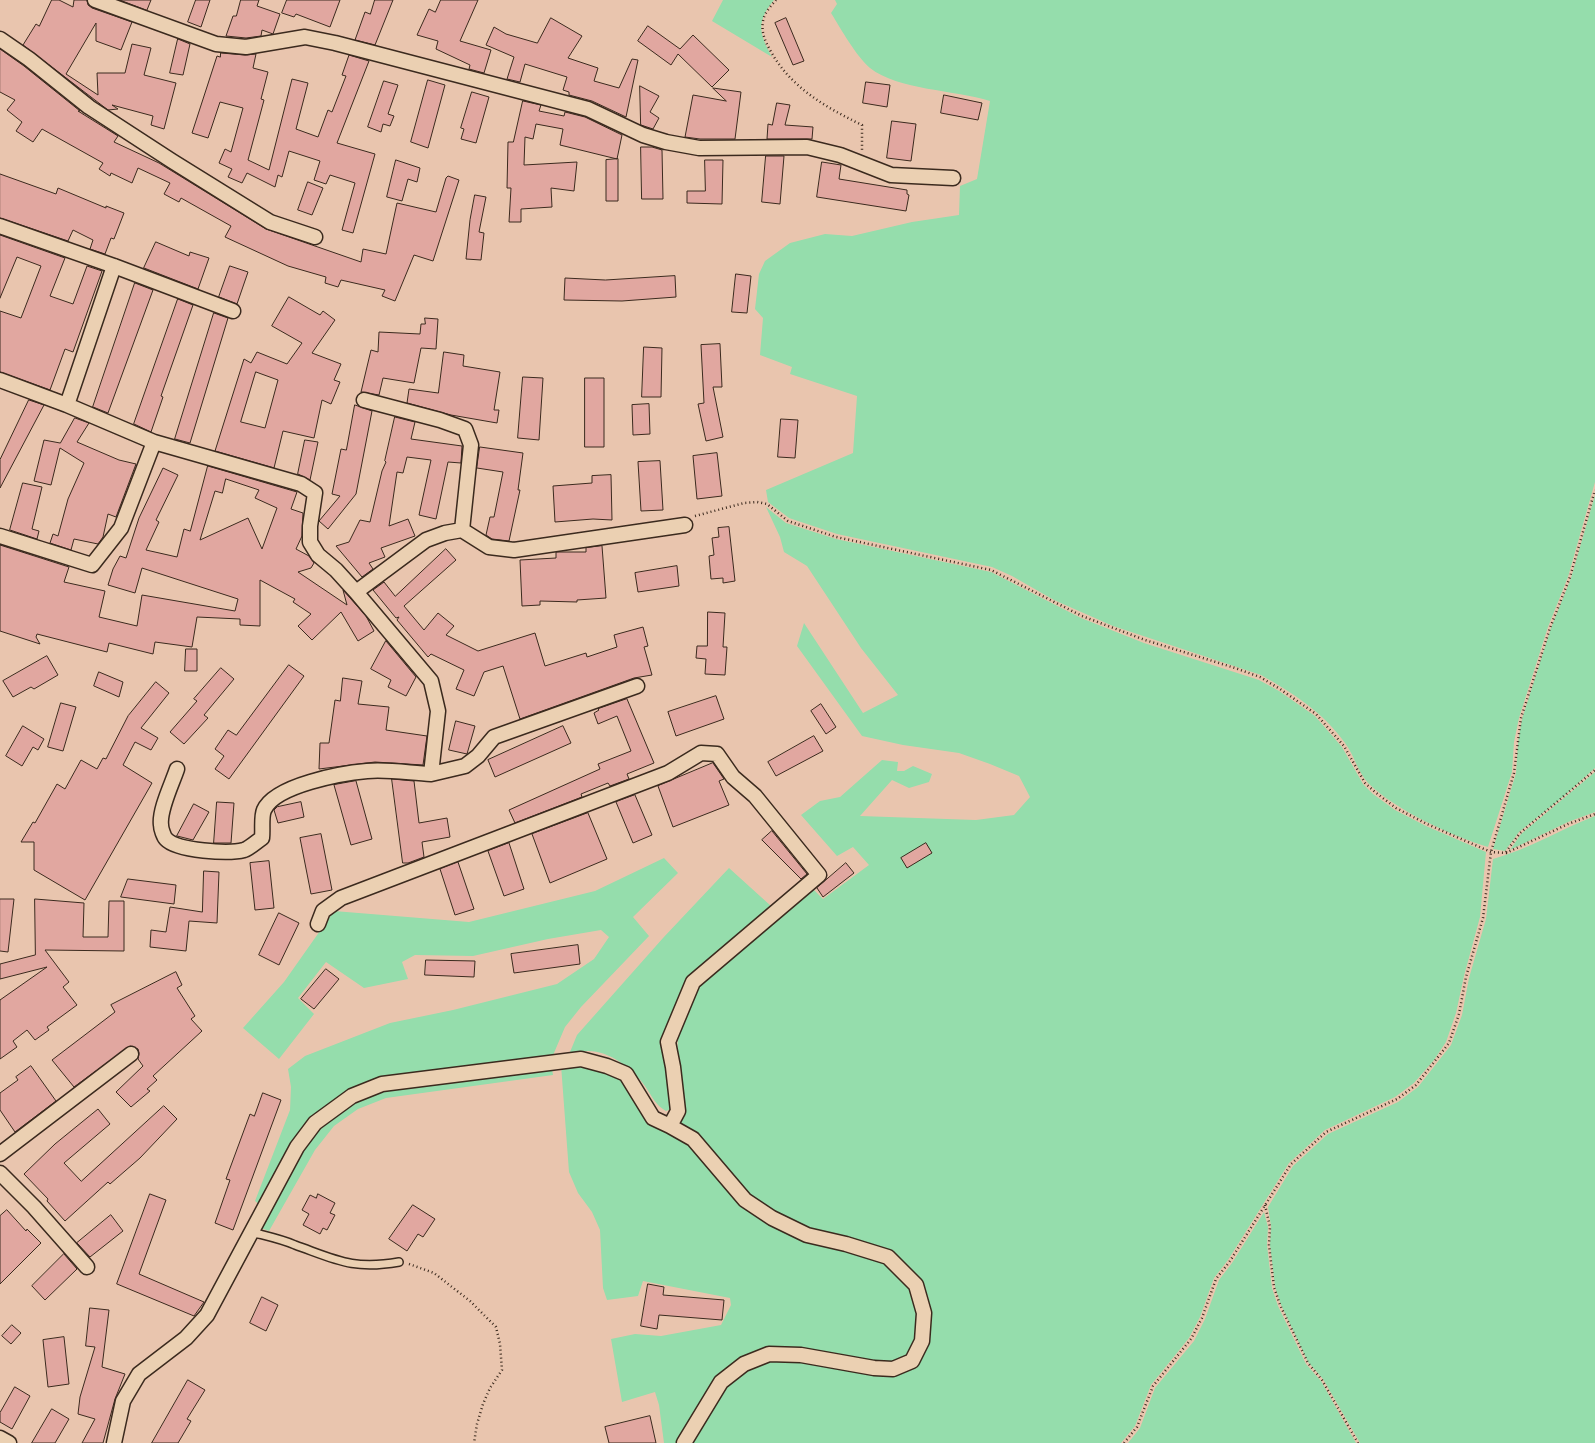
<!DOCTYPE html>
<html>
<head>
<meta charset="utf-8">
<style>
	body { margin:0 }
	canvas { display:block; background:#e9c5ae }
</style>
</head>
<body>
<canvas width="1595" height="1443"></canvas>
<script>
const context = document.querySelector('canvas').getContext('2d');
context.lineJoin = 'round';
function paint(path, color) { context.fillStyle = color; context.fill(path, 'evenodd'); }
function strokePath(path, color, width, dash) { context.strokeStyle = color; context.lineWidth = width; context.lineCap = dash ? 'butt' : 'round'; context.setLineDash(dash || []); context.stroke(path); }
const green = new Path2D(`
	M723,0H774C756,22 759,33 772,57L712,21Z
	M835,0H1595V482L1568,577L1548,627L1519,718L1514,742L1512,772L1488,847C1452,836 1395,810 1368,783C1358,772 1354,755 1345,743C1324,713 1293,693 1261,675L1113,626L1054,600L1012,576L992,567L837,534L789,518L768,502L766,490L853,453L857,396L790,374L792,367L760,355L763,318L755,309L759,274L765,261L790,243L825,234L852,236L912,222L959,215L960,186L977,179L990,101C955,90 898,90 870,68C856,56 841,29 831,13L837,4Z
	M1595,495V768L1564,796L1519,832L1505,851L1493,849L1516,773L1518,742L1522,719L1551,628L1571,578Z
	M766,507L786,523L836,539L991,572L1081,618L1144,643L1259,680L1279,691L1315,716L1342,747L1363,784L1373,794L1395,810L1426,826L1486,852L1480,917L1464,976L1456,1013L1446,1042L1434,1060L1414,1083L1395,1097L1325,1130L1289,1163L1228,1260L1214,1278L1200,1317L1189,1338L1151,1385L1135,1426L1121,1443H690C714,1403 724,1371 772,1357L896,1375L916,1364L921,1355L926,1340L931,1311L928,1296L915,1273L902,1261L885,1253L806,1231L773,1214L746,1196L722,1172L720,1182C745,1206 774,1226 806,1240C821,1247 840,1247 856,1251C886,1260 920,1283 918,1318C918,1331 913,1344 909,1356C890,1367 870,1366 850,1361C830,1357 770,1346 753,1354C718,1371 699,1411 681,1443H664L659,1405L655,1392L622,1402L611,1339L635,1334L661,1336L721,1325L731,1305L730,1298L643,1281L638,1296L607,1300L603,1288L600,1230L592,1212L578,1193L569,1172L561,1065L586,1064L604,1069L620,1076L647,1121L666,1131L678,1124L684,1106L677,1057L678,1037L691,998L703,979L812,888L823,899L869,865L853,847L837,856L801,815L820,801L840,797L882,760L898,762L897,771H904L913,766L932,774L929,782L909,788L892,780L860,816L976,820L1014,815L1030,797L1019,776L990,764L959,753L903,745L862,736L797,646L804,623L863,713L898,695L861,648L807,566L784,552L780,537Z
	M1595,772V812L1568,822L1510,850L1521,834Z
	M1595,816V1443H1360L1323,1379L1308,1362L1281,1305L1275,1287L1270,1245L1271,1226L1268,1207L1293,1166L1328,1134L1398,1102L1418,1087L1451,1045L1462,1015L1469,978L1486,919L1493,859C1529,849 1561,829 1595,816Z
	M664,858L678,873L633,917L649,936L581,1007L565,1027L551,1060L352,1090L325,1106L307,1124L260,1205L255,1201L290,1110L291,1087L288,1069L305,1056L390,1023L453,1010L557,984L594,959L609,937L601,930L548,939L473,956L415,955L402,962L408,979L364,988L326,962L298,998L314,1014L279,1059L243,1028L284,982L334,911L469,922L595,891Z
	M729,868L771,906L691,977L669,1024L673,1108L666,1111C655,1105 652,1096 645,1086C633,1069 610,1051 588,1051C582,1052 576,1052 570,1052L577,1035L663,938Z
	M552,1069L553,1075L386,1098L358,1109L334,1126L315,1150L269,1231L258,1227L304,1146L321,1123L355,1099L390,1089Z
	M1264,1212L1268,1227L1267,1245L1272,1288L1278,1306L1306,1364L1321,1381L1356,1443H1128L1140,1428L1155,1388L1194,1341L1205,1319L1219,1280L1232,1263Z`);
const building = new Path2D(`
	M52,0H59L73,7L74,0H87L88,5L92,8L132,22L121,50L96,41V23L66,74L98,95L97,73H125L132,44L151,48L144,75L176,83L164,129L151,125L153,116L112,105L118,109L108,110L23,45L36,24L39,26Z
	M120,0H151L147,10Z
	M196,0H210L201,27L188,22Z
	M241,0H259L257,6L280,14L273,34L262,30L261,36L246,38L226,36L233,16H236Z
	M287,0H340L330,27L296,14L294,17L282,13Z
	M375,0H393L375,45L355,40L365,12L370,14Z
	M441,0H478L460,41L491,50L484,73L469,69L470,65L436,49L438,41L417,35L429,9L435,12Z
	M551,18L582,36L568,58L598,68L594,81L619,88L632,59L638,60L626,117L592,101L569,95V92L563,90L567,77L525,64L520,82L507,79L514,57L486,45L494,27L506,34L537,43Z
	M786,18L804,61L793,65L775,23Z
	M648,26L680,49L693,35L729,70L712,87L678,54L671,65L638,41Z
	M178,39L190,44L183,75L170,73Z
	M0,49L24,66L80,111H78L118,136L114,142L159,163L266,229L361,262L363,249L386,254L397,203L436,212L446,178L448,176L459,180L433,261L414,255L395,301L382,296L385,290L341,280L338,287L325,283L326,277L288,266L225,237L231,226L181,198L179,202L164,194L170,183L138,168L132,183L111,173L110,176L99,169L103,163L42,129L33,142L16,131L22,122L7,110L15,100L0,92Z
	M221,53L245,55L256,54L253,68L268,72L261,99L264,100L248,160L269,170L292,79L308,83L296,129L318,137L328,110L332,112L346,76L342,75L349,55L369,61L337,143L375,154L353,233L342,230L355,183L330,175L326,184L314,180L320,161L289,151L282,177L278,175L275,187L247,173L242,183L228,177L232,169L219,163L225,149L231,152L243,108L220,102L208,138L192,133L217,56L220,57Z
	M428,80L445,85L428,148L411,142Z
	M384,81L398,85L388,114L394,116L390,126L383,124L381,132L368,127Z
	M866,82L890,85L887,107L863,103Z
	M640,86L659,96L650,112L659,118L653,129L641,125Z
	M713,88L741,92L735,139H700L685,137L693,95L726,101Z
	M472,92L489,97L476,143L461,139L464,129L461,128Z
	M944,95L982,103L978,120L941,113Z
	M523,101L541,105L539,111L564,116L565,112L585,117L622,135L617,159L560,145L563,129L536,124L533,139L525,137L524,165L577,162L574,191L551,188L552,207L521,209V222H509L511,188H507L508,142H513Z
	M777,103L790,105L785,125L813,127L812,139H767L768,124L772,125Z
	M892,121L916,124L911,161L887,158Z
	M641,147H652L662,150L663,199H642Z
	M766,156H784L780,204L762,202Z
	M618,159V201H606V160Z
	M396,160L420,168L417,182L408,179L402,201L387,197Z
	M705,160H723L722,204L687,203V191H705Z
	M822,162L841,165L839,179L907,190V194L909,195L906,211L817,197Z
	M0,174L56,194L58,188L106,208V206L124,213L114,239L111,238L105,254L90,249L93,240L73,230L68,241L0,218Z
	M308,182L323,188L312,215L298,210Z
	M475,195L486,197L479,232L484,233L481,260L466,259L470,220Z
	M0,235L65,258L50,296L73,304L87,266L102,271L73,352L65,349L50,390L0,372V311L21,318L41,266L17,257L0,298Z
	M156,242L189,256L190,252L209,258L198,289L144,268Z
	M230,266L248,272L237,304L219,297Z
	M736,274L751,276L747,313L732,312Z
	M675,276L676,297L622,301L564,300L565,278L605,280Z
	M135,283L153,290L108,413L93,407Z
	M289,297L320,315L323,311L335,320L312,353L341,364L334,380L340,382L331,404L322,400L314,438L283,431L274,468L215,451L244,359L251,363L257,352L287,364L302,343L272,326ZM256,372L278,380L265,428L241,422Z
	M178,299L193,305L161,396L163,397L151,432L134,424Z
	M214,313L228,318L190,443L175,439Z
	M425,318L438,319L436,349L421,348L414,383L383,378L379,395L361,392L371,350L378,352L379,332L420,334L421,324H425Z
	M720,344L722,387H713L723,437L706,441L698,404L704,403L701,345Z
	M644,347L662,348L661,397H642Z
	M444,352L464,355L463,366L500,372L494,410H499L497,423L451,415L407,403L409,389L438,393Z
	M523,377L543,378L539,440L518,438Z
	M585,378H604V447H585Z
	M29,400L44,405L0,488V460Z
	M649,404L650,434L633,435L632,405Z
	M355,405L372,411L356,494L328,529L319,521L340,496L332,494L341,449L346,450Z
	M395,417L415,422L411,439L462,446L461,463L448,462L436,519L419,515L431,460L407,457L403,473L397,472L389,526L408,519L415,536L381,548L385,557L369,563L373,569L362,577L336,546L349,542L360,520L370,522L382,471L386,462L385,461Z
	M75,418L89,423L77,442L119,460L136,464L116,517L108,514L103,537L98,544L74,539L71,550L50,543L53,534L58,536L68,499L84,463L60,448L51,485L34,481L44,440L60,443Z
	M781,419L798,420L795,458L778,457Z
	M305,440L318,442L310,480L298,474Z
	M480,447L523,453L518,490H520L509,541L492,539L486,535L490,517H494L503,472L477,468Z
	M717,453L722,496L697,499L693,456Z
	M660,461L663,510L641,511L638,462Z
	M208,466L297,492L291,509L303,513L302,536L296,549L309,556L314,563L311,568L298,572L347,605L343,590L366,616L374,631L358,641L341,612L312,640L298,626L311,614L293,602L295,599L260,580V626L240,625V619L197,617L192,647L155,642L153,654L109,643L107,652L37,634L36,637L40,644L0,631V545L69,567L64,582L105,591L99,617L137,626L142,595L235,611L238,599L142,568L135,593L108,585L113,569L120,556L126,558L139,518L163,468L178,475L156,520L159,522L146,550L177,557L184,529L190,531ZM226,479L259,490L255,498L277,508L262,549L248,518L200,540L215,491L222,493Z
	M611,475L612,520L593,519L555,522L553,486L592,483V476Z
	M23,483L42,487L32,529L39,531L37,539L10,530Z
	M729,527L735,581L723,583V578L711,579L709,556L714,555L712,538L719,537L718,528Z
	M602,546L606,598L577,600V602L540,601V605L522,606L520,560L556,558V552H586V548Z
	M446,549L456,560L404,606L424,630L438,613L454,626L446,635L478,651L535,633L545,666L586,653L587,657L617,647L614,635L643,627L648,646L644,647L652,675L634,678L520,719L503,666L484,672L474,696L456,689L464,670L431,654L428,657L397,620L399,617L396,618L373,590L384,582L395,596Z
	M677,566L679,586L638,592L635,573Z
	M708,612L725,613L723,647H727L725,675L705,674L706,659L696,658L697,646H707Z
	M386,641L416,677L406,696L388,687L391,680L371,669Z
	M186,649H197V671H185Z
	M47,656L58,675L34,689L31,687L13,697L3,681Z
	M289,665L304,676L229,779L215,769L224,756L215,749L228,730L236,735Z
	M221,668L234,679L204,715L208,718L184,744L170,732L197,701L194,699Z
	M99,672L123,682L119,697L94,686Z
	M343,678L362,681L358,704L389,707L386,730L427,736L423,765L375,762L319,769L320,743H329L335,700L340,701Z
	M156,682L169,693L141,728L158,738L151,750L135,742L123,765L152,783L85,900L34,870V842H21L33,822L35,823L57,784L65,789L81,760L97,769L103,758L106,759L128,716Z
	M716,696L724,719L676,736L668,712Z
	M627,699L654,763L627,774L629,779L610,786L608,783L581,794L582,797L515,823L509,810L600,769L598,764L631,751L617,716L598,724L594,713L599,710L598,709Z
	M61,703L76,707L63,751L48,747Z
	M821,704L836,727L826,734L811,711Z
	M456,721L475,726L467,754L449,750Z
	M23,726L44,739L38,750L33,747L22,766L6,756Z
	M563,726L571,743L495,777L488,760Z
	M814,736L823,751L776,776L768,762Z
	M713,763L724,779L719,781L729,805L673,827L658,786Z
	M392,779L414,781L419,823L447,818L450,837L422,842L424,857L408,863H403Z
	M356,781L372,839L351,845L334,785Z
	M635,795L652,835L633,843L616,802Z
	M217,802L234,803L231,843H214Z
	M301,802L304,817L278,823L274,810L277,807Z
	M194,804L209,812L193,840L177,836Z
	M588,813L607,859L550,883L532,834Z
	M772,831L807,874L801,879L762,840Z
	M321,834L332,890L311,894L300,838Z
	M509,843L524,889L504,896L488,851Z
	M926,843L932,853L907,868L901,858Z
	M269,861L274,908L255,910L250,863Z
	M458,862L474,909L455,915L440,869Z
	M846,863L854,873L823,897L817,888Z
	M204,871L219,872L217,923L189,921L186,951L150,947L151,930L166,932L170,907L202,912Z
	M128,879L176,885L174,904L121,897Z
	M0,899H14L8,952L0,951Z
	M35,899L84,903L83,937H108L109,901H124V951L45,950L69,982L63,987L77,1005L47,1027L49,1030L35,1040L27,1030L13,1041L17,1047L0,1059V1000L47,967L0,979V964L35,955Z
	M279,913L299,923L279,965L259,955Z
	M578,945L580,964L514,973L511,954Z
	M426,960L475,961L474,977L425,975Z
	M326,969L339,979L314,1009L301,999Z
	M176,972L182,985L177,988L195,1016L191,1019L202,1031L153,1076L157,1080L147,1089L150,1091L131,1107L116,1092L143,1066L138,1059L139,1053L138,1049L130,1046L74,1087L52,1060L115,1012L111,1005Z
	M31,1066L56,1101L15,1132L0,1110V1093L18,1080L16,1077Z
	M263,1093L281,1100L233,1230L215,1223L230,1180L226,1179L250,1114L254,1116Z
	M164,1106L177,1119L140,1158L110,1184L108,1182L65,1221L47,1201L48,1199L24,1174L55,1144L98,1109L110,1124L64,1163L81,1181Z
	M150,1194L166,1200L139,1274L204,1302L194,1316L117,1284Z
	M318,1194L335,1203L330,1213L335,1215L327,1230L323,1228L320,1234L303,1225L309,1214L302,1210L310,1195L316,1198Z
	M413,1205L435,1219L423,1237L418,1234L407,1251L389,1239Z
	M7,1210L26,1231L27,1229L41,1243L0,1284V1216Z
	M111,1215L123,1231L90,1257L77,1243Z
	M64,1254L77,1269L45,1300L32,1286Z
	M648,1284L664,1287L663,1295L724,1300L722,1320L659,1315L657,1329L641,1326Z
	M262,1297L278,1305L266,1331L250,1323Z
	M90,1308L109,1310L102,1367L125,1374L115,1399L103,1443H82L95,1419L78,1414L80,1397L95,1347L86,1346Z
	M12,1325L21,1333L11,1344L2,1336Z
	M64,1337L69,1384L48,1387L43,1340Z
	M188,1380L205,1390L187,1419L191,1421L178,1443H152Z
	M15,1387L30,1396L12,1429L0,1422V1413Z
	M52,1409L69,1419L55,1443H32Z
	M650,1416L656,1443H609L605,1427Z`);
const path = new Path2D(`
	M776,0C771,6 764,13 763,21C761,32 765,41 770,50C790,87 825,107 862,125V150
	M695,516L744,503L757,502L767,504L788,521L836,537L991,570L1082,616L1145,640L1235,668L1260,677L1280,689L1316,714L1344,746L1365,783L1375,792L1396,808L1427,824L1491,852L1506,853L1568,824L1595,814
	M1506,852L1520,833L1595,770
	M1265,1205L1270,1227L1269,1245L1274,1287L1280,1305L1308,1363L1322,1380L1358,1443
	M409,1264L434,1273L470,1301L496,1327L500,1344L502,1370L490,1388L483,1404L477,1424L474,1443
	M1124,1443L1137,1427L1153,1386L1191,1339L1202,1318L1216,1279L1230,1261L1291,1164L1326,1132L1397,1099L1416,1085L1449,1043L1459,1014L1466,977L1483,918L1491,852L1514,773L1521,718L1550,628L1570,577L1595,490`);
const service = new Path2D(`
	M251,1232C266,1236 281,1239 295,1245C337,1260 353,1270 399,1262`);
const minor = new Path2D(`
	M95,0L216,44L246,47L305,37L335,43L588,109L643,135L666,142L699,148L807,147L840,155L891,175L953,178
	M0,39L29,59L89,107L172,161L270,222L315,237
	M0,226L114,266L233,311
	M0,380L67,405L154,442L121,528L92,565L0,536
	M364,400L440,420L465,429L471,445L462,530
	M67,405L114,266
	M154,442L301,484L315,493L310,526V542L318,555L336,570L356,592L431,681L438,711L431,774C410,773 387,769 367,771C343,773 275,785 264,810C261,817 263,830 262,838C257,841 250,848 244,850C229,854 177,851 166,839C164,837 161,829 161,825C159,810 172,784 177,769
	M356,592L426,540L445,533L462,530L489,547L514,550L685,525
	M431,774L465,766L478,756L494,737L637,686
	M670,1126L693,1139L745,1200L772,1218L807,1235L846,1244L888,1257L916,1285L924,1313L922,1341L912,1361L893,1369L874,1368L801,1355L769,1354L744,1364L721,1382L684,1443
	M0,1154L131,1054
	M0,1173L34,1207L87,1267
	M0,1438L9,1443
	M114,1443L123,1401L139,1374L186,1338L207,1315L297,1147L315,1123L352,1096L382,1084L581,1059L607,1066L626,1074L653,1118L670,1126L678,1111L673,1067L668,1042L693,982L819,875L755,796L733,777L717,754L701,753L668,773L341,898L323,911L318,924`);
paint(green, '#95ddac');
paint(building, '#e1a7a0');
strokePath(building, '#3b2a1e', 1);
strokePath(service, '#3b2a1e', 10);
strokePath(minor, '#3b2a1e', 17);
strokePath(path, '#3b2a1e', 2.5, [1, 3]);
strokePath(service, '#ebd0b2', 7);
strokePath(minor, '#ebd0b2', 14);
</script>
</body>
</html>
